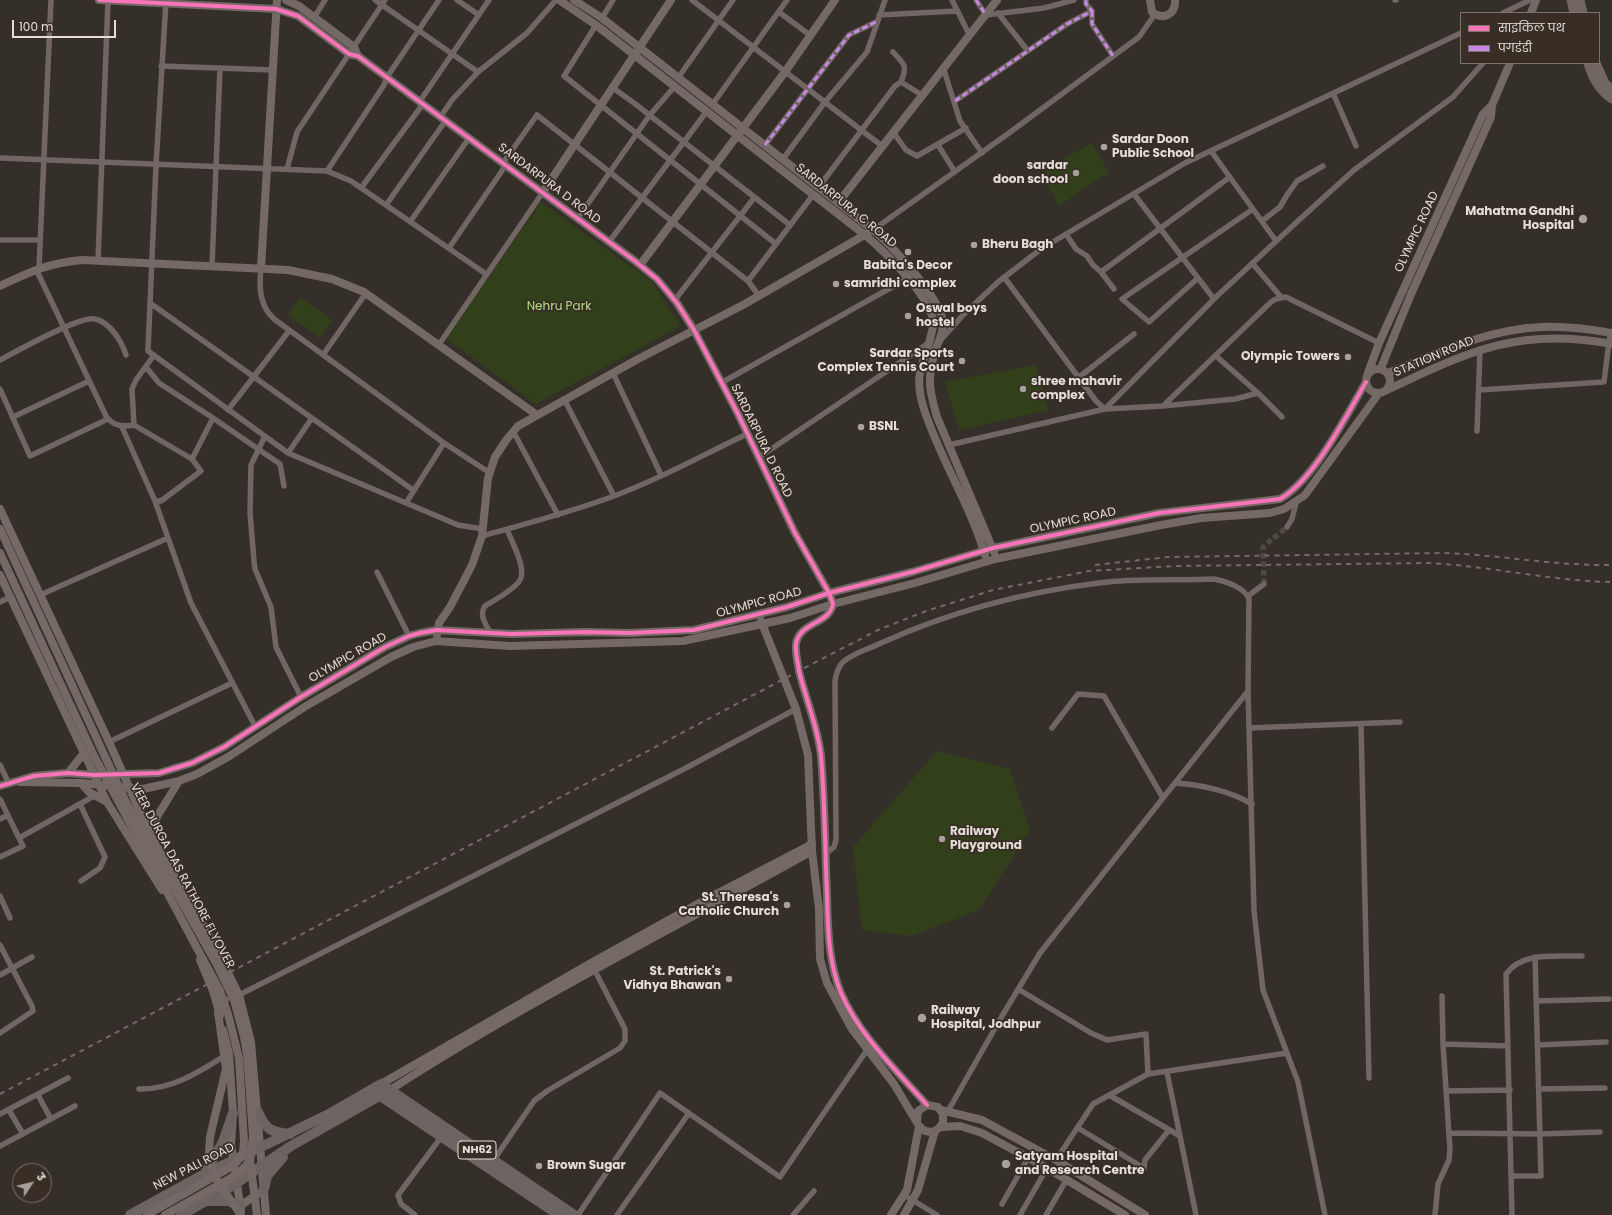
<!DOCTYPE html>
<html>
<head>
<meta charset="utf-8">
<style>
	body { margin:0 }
	#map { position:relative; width:1612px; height:1215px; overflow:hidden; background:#352f2a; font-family:Poppins,"Noto Sans Devanagari",sans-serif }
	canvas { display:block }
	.legend { position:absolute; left:1460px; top:12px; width:140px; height:52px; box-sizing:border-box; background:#392e25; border:1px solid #7e746d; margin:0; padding:5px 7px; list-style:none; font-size:12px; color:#e5ded8 }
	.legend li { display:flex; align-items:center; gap:8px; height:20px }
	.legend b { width:20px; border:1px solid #7e746d }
	.north { position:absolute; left:12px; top:1163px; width:40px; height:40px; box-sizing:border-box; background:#392e25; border:1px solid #7e746d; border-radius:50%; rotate:55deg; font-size:11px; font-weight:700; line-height:16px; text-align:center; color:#e5ded8 }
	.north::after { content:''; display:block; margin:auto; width:14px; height:18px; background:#a7a19b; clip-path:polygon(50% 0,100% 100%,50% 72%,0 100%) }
	.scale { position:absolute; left:12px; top:20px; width:104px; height:18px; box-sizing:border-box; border:2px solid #e5ded8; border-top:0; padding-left:5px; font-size:12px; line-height:14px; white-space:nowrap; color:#e5ded8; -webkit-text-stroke:3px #392e25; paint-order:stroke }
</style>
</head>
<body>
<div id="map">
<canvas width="1612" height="1215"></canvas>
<ul class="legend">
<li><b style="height:5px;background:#fb73b8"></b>साइकिल पथ</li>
<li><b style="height:5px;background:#c787e3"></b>पगडंडी</li>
</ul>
<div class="north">उ</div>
<div class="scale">100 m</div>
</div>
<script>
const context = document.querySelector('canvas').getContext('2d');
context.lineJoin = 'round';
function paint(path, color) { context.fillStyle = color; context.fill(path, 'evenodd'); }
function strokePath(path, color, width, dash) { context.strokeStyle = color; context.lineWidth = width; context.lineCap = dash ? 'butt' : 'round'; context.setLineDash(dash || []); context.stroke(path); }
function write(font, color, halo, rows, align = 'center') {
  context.font = font + ' Poppins,sans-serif'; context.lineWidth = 3.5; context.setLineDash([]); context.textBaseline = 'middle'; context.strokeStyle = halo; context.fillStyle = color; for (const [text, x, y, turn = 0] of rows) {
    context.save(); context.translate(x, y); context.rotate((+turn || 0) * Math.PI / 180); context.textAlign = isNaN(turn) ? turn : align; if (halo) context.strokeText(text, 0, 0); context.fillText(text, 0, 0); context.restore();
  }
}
const green = new Path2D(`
	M1091,143L1109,172L1059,206L1041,173Z
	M541,202L651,281L681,326L536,404L446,339Z
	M300,297L333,321L320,338L288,315Z
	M1036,365L1049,410L959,430L945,382Z
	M937,751L1010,769L1030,830L979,910L911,936L862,930L853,847Z`);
const streetTunnel = new Path2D(`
	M1264,584L1263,547L1287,527`);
const street = new Path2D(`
	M375,0L478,72L527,33L556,0
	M457,0L479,15
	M692,0L882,146
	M952,0L969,34
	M976,0L986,15L1044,8L1074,0
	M1395,0H1396
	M166,1L156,165L148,351L288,453L458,525L483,529
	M1092,11V24L1113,56
	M779,12L811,36
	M998,13L1028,51
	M1503,13L1530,0
	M879,15L957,11
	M315,16L325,0
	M602,18L613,0
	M596,25L564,76L776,244
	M893,52C904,64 908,65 901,82
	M161,66L273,70
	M943,67L960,121L982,153
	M678,78L733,0
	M613,88L634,103L790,225
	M1333,93L1356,146
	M420,101L489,0
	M955,101L1067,24L1092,11L1086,4V0
	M712,105L787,0
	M441,116L452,100L478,72
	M893,132L906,150L917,156L966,128
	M765,145L849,35L876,22
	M938,145L955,172
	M1211,151L1276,241
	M0,158L327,171L351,181L486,274
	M783,159L825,102L867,52L885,0
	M503,163L537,115L748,281L759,296
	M287,169L297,132L385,0
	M327,171L384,85L387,77L439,0
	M361,188L423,104
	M818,188L895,86L901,82L922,95
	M1134,194L1214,299
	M386,205L446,120
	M578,218L649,116L675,86
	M1262,221L1280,207L1287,195L1297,181L1323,166
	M410,222L469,138
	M873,230L1009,133L1139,37L1155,14
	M1066,234L1076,249L1087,256L1093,265L1101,272L1230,177
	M0,240H40
	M609,242L707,111
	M449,248L506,165
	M98,261L108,0
	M1252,263L1281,297
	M212,266L220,68
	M39,268L51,0
	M261,268C259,287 259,305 274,319L444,443L490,473
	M36,269L106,416C113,426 122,427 134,425
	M1101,272L1114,289
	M1004,277L1096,401L1105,409
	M1198,278L1149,322L1122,299L1253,209
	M748,281L813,195
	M674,301L754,198
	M150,303L413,490
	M940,341L963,315L998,282L1041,249L1185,163L1461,33
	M1379,343L1286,297L1276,299L1271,302L1163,406L1105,409L1216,297L1299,220L1354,170L1453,97L1483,63
	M438,346L543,192
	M325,352L366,293
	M154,355L136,380L132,389L134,425L192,459L213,418L280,464L284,486
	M1216,356L1258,393L1282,417
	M0,360C17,351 81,315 95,319C110,322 122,342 126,355
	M146,367L159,383L213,418
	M613,373L661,475
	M1078,378L1134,334
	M721,383L908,278
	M0,389L30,456L108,419
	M1479,390L1604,382L1610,333
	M564,399L614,496
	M1163,406L1235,399L1258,393
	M228,410L289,331
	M13,417L89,381
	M122,427L155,501H161L201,471L192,459
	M513,431L558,515
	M1477,431L1480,349
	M265,436L251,465L250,513L254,561L255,569L271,607L276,647L301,697
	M949,445L1105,409
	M288,453L312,418
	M758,458L930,342
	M155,501L191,603L255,726
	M406,503L444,443
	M1287,527L1292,519L1296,503
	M482,536C526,524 571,512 614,496C660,479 703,455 747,434
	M377,572L409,636
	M40,595L168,538
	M1248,596L1264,584
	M0,602L10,597
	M490,632C485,623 479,615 485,606C495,600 515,589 520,580C527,568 511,541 507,529
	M1361,724L1369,1078
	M1052,728L1078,694L1104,696L1163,798
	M1249,728L1400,722
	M109,742L232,683
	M0,765L9,784
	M1175,783C1203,785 1228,790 1252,804
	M0,799L19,838L94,796
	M80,804L105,857L100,868L81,881
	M0,819L8,815
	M825,854L834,847L836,840L835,681C836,674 838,667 843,662C853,653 869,649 881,643C950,612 1024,592 1099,583C1138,578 1176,581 1214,579C1226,581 1245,588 1249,599L1248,691L1254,911L1263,990L1298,1082L1325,1215
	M0,857L23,846L19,838
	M0,896L10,918
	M0,945L32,1006L33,1011L0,1033
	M0,975L32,957
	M1018,989L1091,1033L1107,1040L1146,1034L1148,1074
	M239,995L684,769L796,709
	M1537,1001L1609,999
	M1443,1044L1508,1046
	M1538,1045L1606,1042
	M1167,1072L1180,1136
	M139,1089C172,1090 199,1072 226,1055
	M1539,1089L1605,1088
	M1446,1091L1510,1090
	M38,1095L51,1119
	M1109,1095L1180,1136L1196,1215
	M9,1110L23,1134
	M948,1111L1002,1016L1040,953L1248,691
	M0,1114L68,1078
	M1078,1128L1144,1168L1145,1160L1169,1130
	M1450,1133L1540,1134L1600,1132
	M0,1146L75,1106
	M1056,1160L1093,1104L1148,1074L1287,1053
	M493,1161L534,1101L547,1091L620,1048L625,1041V1029L594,969
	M1511,1176H1541L1535,957
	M904,1195L937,1215
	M1002,1204L1028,1158
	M415,1215L401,1204L398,1195L442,1136
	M578,1215L660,1093L780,1177L867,1050
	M617,1215L689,1113
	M793,1215L814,1191
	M1020,1215L1047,1168
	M1046,1215L1067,1179
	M1435,1215L1438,1184L1449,1160L1450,1150L1443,1044L1442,996
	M1512,1215L1506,974C1522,951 1557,957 1582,956`);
const secondary = new Path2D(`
	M99,0L276,9L298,16L349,54L358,56L635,261L657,279L677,303L694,330L738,414L795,533L829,593L833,604C829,625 799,622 796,644C795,654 798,662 799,671C806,700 818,727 821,756C825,802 825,849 827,895C828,928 828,961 841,993C859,1035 897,1071 927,1105
	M286,0L299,6L354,47L358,56
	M559,0L596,25L865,235C883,250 937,302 933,326C928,359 912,368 923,406C939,458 970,503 985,555
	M574,0L602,18L873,230C892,246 943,299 943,325C943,333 938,343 935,351C927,380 929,389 937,417L994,552
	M1150,0L1152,12C1163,21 1176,14 1175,0
	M1531,13L1536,0
	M543,192L671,0
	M838,203L997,0
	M640,265L785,72L835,0
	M261,268L277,0
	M0,286C30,272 48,263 82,260L288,270L332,279L364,292L537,415
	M1381,368L1411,294L1491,117L1492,105L1510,63
	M1366 381a12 12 0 1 1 24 0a12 12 0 1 1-24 0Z
	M1368,373L1379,343L1483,114L1492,105
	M1388,373C1437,353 1488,329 1542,327C1565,326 1589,329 1612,333
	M1385,391C1467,352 1519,326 1612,344
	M0,509L109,742L150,834L213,942L239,995L251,1042L266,1215
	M0,575L107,802L162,890
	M761,621L796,709L808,755L812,851L819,909L820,959L827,983L852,1029L894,1084L919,1126L925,1131L932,1132L938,1129L943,1123V1114L938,1107L927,1105L918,1111L917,1122
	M437,635L439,623L450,607L472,565L482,536L488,478L495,457L507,439L518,426L638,359L743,305L868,233
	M68,773L84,753
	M20,782L81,783L143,789L179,781L197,774L228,757L306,706L391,657L413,647L436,641L510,646L683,641L790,618L833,604L915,583L995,559L1161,525L1201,518L1270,513L1284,509L1305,495L1379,393
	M81,783L89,792L107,802
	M0,786L34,776L68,773L94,775L159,773L192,763L224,747L301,697L385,647L409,636L420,633L437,630L511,634L586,632L629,633L694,630L787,607L829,593L912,572L993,548L1159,513L1280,499C1314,480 1346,416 1366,382
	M149,834L158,815L179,781
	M200,960L213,991L220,1015
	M223,1030L229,1053L233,1113L231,1144L241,1211
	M381,1084L591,963L703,901L812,844
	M390,1090C526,1002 671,930 812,851
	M941,1110L982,1120L1056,1160L1145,1215
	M941,1127L960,1126L982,1133L1047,1168L1125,1215
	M240,1206L259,1193
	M891,1215L907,1190L919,1126
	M904,1215L918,1190L935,1131`);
const primary = new Path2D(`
	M1571,0L1574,13
	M1580,0L1583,13
	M1588,63C1592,78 1599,90 1612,99
	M1596,63L1605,83L1612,90`);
const highway = new Path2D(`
	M376,1093L559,1215
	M258,1112C266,1130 271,1132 290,1134
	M206,1171L223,1142L233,1113
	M264,1189L267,1176L283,1157
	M209,1201H228L240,1206
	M130,1215L203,1175L327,1115L381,1084L574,1215
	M181,1215L229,1188L291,1146L390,1090`);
const rail = new Path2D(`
	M1095,565L1168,557L1445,553C1501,555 1556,566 1612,565
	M0,1094L812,664L878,630L926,611L993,590L1089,571L1174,566L1428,563C1490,566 1550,581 1612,582`);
const secondaryBridge = new Path2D(`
	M0,529L125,800L217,965L234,1000L244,1037L247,1054L253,1136L250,1161L241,1171L231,1178L165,1215
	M0,553L94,756L220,991L228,1014L239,1058L244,1141L243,1152L237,1162L229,1168L147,1215
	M225,1000L218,1012L226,1069L210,1137L209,1153L211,1166L218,1182L241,1215
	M250,1161L257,1215`);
const quiet = new Path2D(`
	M976,0L986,15
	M1092,11V24L1113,56
	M955,101L1067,24L1092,11L1086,4V0
	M765,145L849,35L876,22`);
const cycleway = new Path2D(`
	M99,0L276,9L298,16L349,54L358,56L635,261L657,279L677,303L694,330L738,414L795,533L829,593L833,604C829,625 799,622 796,644C795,654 798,662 799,671C806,700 818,727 821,756C825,802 825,849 827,895C828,928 828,961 841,993C859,1035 897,1071 927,1105
	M0,786L34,776L68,773L94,775L159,773L192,763L224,747L301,697L385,647L409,636L420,633L437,630L511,634L586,632L629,633L694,630L787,607L829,593L912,572L993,548L1159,513L1280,499C1314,480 1346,416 1366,382`);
const markers = [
	[1104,147,4,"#a7a19b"],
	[1076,173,4,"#a7a19b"],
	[1583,219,5,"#a7a19b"],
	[974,245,4,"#a7a19b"],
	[908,252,4,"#a7a19b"],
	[836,284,4,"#a7a19b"],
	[908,316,4,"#a7a19b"],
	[1348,357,4,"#a7a19b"],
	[962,361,4,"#a7a19b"],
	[1023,389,4,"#a7a19b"],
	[861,427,4,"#a7a19b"],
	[942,839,4,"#a7a19b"],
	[787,905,4,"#a7a19b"],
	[729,979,4,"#a7a19b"],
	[922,1018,5,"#a7a19b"],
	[1006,1164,5,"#a7a19b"],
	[539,1166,4,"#a7a19b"]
];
const shields = [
	[477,1150,38]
];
const shieldNames = [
	["NH62",477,1150]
];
const poiNames = [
	["Sardar Doon",1112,140],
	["Public School",1112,154],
	["sardar",1068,166,"right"],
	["doon school",1068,180,"right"],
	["Mahatma Gandhi",1574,212,"right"],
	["Hospital",1574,226,"right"],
	["Bheru Bagh",982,245],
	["Babita's Decor",908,266,"center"],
	["samridhi complex",844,284],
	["Oswal boys",916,309],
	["hostel",916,323],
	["Sardar Sports",954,354,"right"],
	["Complex Tennis Court",954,368,"right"],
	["Olympic Towers",1340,357,"right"],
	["shree mahavir",1031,382],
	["complex",1031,396],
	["BSNL",869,427],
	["Railway",950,832],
	["Playground",950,846],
	["St. Theresa's",779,898,"right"],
	["Catholic Church",779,912,"right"],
	["St. Patrick's",721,972,"right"],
	["Vidhya Bhawan",721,986,"right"],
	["Railway",931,1011],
	["Hospital, Jodhpur",931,1025],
	["Satyam Hospital",1015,1157],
	["and Research Centre",1015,1171],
	["Brown Sugar",547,1166]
];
const streetNames = [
	["SARDARPURA D ROAD",549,184,37],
	["SARDARPURA C ROAD",846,206,39],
	["OLYMPIC ROAD",1417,232,-65],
	["STATION ROAD",1434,357,-23],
	["SARDARPURA D ROAD",761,441,64],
	["OLYMPIC ROAD",1073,521,-12],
	["OLYMPIC ROAD",759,603,-15],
	["OLYMPIC ROAD",348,658,-30],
	["VEER DURGA DAS RATHORE FLYOVER",182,876,62],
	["NEW PALI ROAD",194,1167,-27]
];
const parkNames = [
	["Nehru Park",559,307]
];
paint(green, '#31401a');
strokePath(streetTunnel, '#4f4944', 5.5, [5.5, 3]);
strokePath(street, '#716664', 5.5);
strokePath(secondary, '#756966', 8);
strokePath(primary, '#726663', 9);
strokePath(highway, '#6c6460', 10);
strokePath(rail, '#736b67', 2, [5, 5]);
strokePath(secondaryBridge, '#756966', 8);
strokePath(quiet, '#c787e3', 3, [6, 3]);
strokePath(cycleway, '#fb73b8', 4);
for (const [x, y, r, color] of markers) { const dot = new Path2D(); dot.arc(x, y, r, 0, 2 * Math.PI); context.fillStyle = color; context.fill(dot); strokePath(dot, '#392e25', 1.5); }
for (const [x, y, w] of shields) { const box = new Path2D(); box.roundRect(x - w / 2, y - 9, w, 18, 3); context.fillStyle = '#392e25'; context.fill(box); strokePath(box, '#e5ded8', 1); }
write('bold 11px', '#e5ded8', null, shieldNames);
write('bold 12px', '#e5ded8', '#392e25', poiNames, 'left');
write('12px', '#e5ded8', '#392e25', streetNames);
write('12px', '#b1de7f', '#392e25', parkNames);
</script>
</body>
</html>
